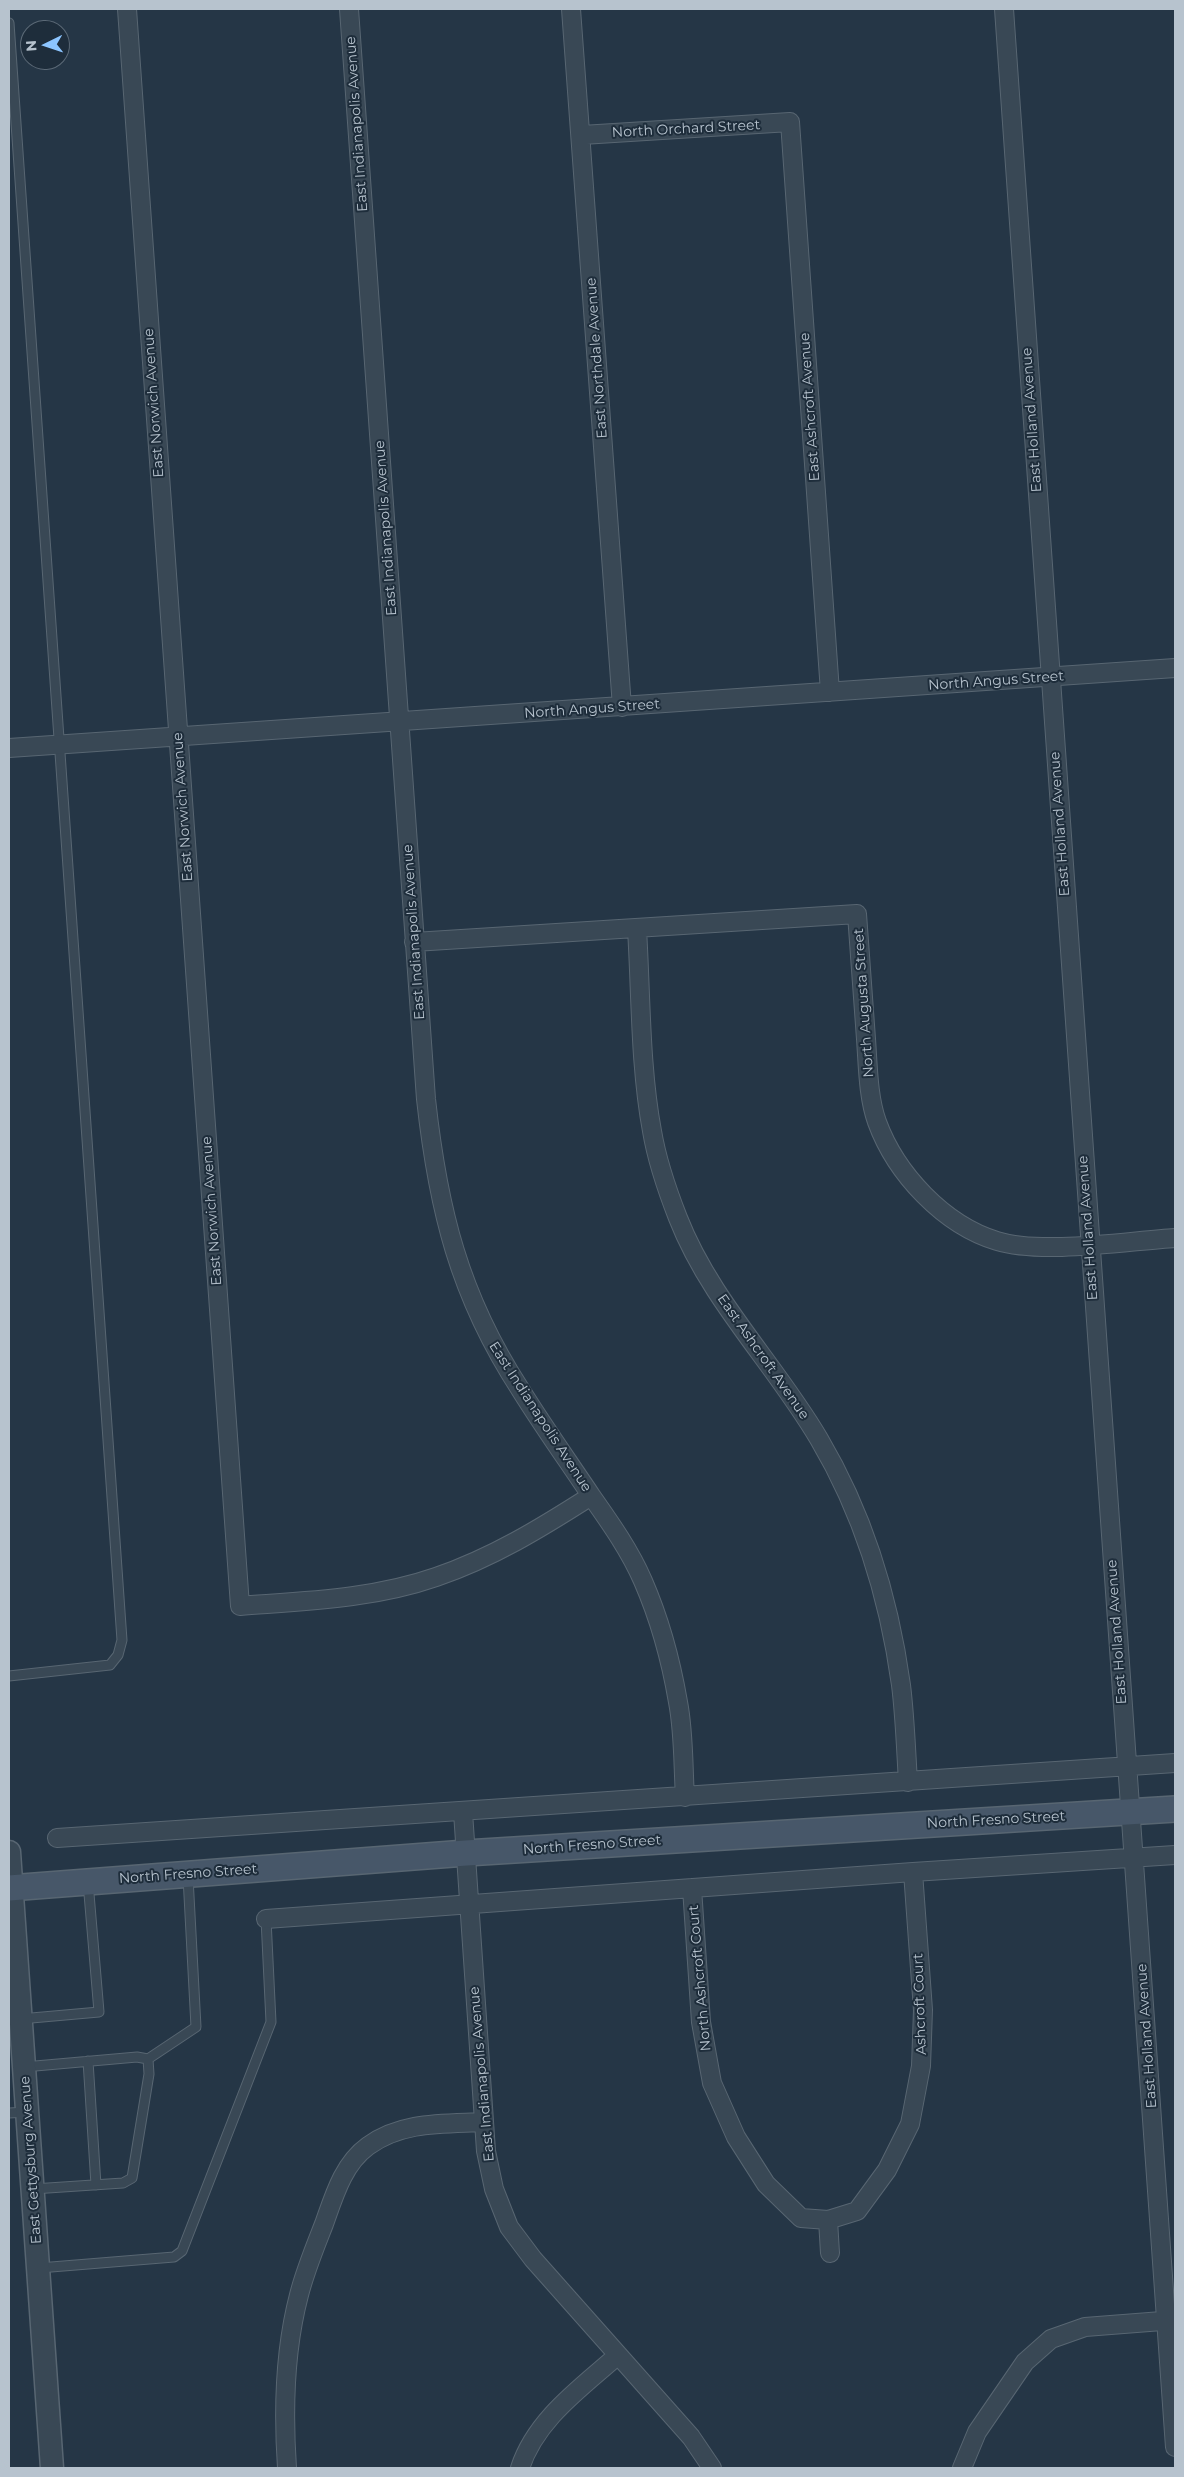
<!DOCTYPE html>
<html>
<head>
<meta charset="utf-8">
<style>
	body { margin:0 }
	#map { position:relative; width:1184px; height:2477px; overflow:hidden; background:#253646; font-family:Montserrat,sans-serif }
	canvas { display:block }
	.frame { position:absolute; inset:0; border:10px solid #b7c3ce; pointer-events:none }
	.north { position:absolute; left:20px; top:20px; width:50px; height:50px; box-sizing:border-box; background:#1e2d3b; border:1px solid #5b6976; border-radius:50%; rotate:266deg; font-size:14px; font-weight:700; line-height:20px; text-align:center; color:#b7c3ce }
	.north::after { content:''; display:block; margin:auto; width:18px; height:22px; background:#8cc5ff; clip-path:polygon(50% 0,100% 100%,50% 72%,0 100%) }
</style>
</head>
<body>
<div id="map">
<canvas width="1184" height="2477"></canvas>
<div class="frame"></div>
<div class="north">N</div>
</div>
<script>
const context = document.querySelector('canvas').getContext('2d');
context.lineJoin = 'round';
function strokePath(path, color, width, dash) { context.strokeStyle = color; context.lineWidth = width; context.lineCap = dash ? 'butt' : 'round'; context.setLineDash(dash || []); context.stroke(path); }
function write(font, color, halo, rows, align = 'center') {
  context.font = font + ' Montserrat,sans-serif'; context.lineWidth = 4; context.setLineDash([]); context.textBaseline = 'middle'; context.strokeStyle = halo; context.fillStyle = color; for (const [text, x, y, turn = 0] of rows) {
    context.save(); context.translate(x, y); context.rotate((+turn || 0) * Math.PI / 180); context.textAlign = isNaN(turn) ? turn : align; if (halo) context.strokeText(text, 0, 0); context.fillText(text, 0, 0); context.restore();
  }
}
const service = new Path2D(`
	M9,23L122,1640L118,1655L110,1665L9,1676
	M9,2020L99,2012L88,1882
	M148,2059L196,2027L188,1877
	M88,2061L96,2185
	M24,2067L137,2057L148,2059L149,2074L132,2178L123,2183L33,2189
	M9,2113L27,2112
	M39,2268L174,2257L182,2251L271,2022L266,1919`);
const minor = new Path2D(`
	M127,9L240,1606C305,1601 373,1599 436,1577C492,1558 541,1528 591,1496
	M349,9L426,1099C438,1209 459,1295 520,1389C543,1426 568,1461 592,1497C611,1524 630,1551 643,1581C660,1620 671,1661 678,1702C684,1733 683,1766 685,1797
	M571,9L622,707
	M1004,9L1175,2447
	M582,135L790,122L830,692
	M9,748L1175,668
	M637,929C641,994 640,1067 652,1131C657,1161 667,1190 678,1218C710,1300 775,1364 819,1439C864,1515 889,1598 901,1685C905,1717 906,1750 908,1782
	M414,942L857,914C860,956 863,997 866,1039C868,1066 868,1097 877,1122C896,1174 944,1225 997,1241C1042,1255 1127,1241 1175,1238
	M463,1812L486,2151L494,2189L509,2227L533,2259L691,2437L712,2468
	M57,1838L1175,1763
	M692,1888L701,2022L712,2083L736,2137L766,2184L801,2218L828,2220L830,2253
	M266,1919L913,1872L1175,1855
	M828,2220L857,2211L887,2170L910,2124L921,2066L923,2010L913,1872
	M287,2468C283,2410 284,2352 299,2295C305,2271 315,2247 324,2224C334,2196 343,2164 368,2146C402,2121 444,2124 484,2122
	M520,2468C536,2419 581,2388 618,2355
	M962,2468L977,2432L1025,2362L1051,2339L1085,2327L1175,2320`);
const tertiary = new Path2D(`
	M9,1852L52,2468`);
const secondary = new Path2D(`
	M9,1888L466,1853L1175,1809`);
const streetNames = [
	["East Indianapolis Avenue",357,124,-94],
	["North Orchard Street",686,129,-3],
	["East Northdale Avenue",597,358,-94],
	["East Norwich Avenue",154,403,-94],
	["East Ashcroft Avenue",810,407,-94],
	["East Holland Avenue",1032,420,-94],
	["East Indianapolis Avenue",386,528,-94],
	["North Angus Street",996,681,-4],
	["North Angus Street",592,709,-4],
	["East Norwich Avenue",183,807,-94],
	["East Holland Avenue",1060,824,-94],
	["East Indianapolis Avenue",414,932,-94],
	["North Augusta Street",864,1003,-94],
	["East Norwich Avenue",212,1211,-94],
	["East Holland Avenue",1088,1228,-94],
	["East Ashcroft Avenue",763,1357,55],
	["East Indianapolis Avenue",540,1417,57],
	["East Holland Avenue",1117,1632,-94],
	["North Fresno Street",996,1820,-3],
	["North Fresno Street",592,1845,-4],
	["North Fresno Street",188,1874,-4],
	["North Ashcroft Court",700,1978,-95],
	["Ashcroft Court",920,2004,-92],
	["East Holland Avenue",1147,2036,-94],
	["East Indianapolis Avenue",482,2074,-95],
	["East Gettysburg Avenue",31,2160,-94]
];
strokePath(service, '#586672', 11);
strokePath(minor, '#586672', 20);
strokePath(tertiary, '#586672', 25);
strokePath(secondary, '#586672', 28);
strokePath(service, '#394855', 9);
strokePath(minor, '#394855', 18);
strokePath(tertiary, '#394855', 22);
strokePath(secondary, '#475769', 25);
write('14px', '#b7c3ce', '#1e2d3b', streetNames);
</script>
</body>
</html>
